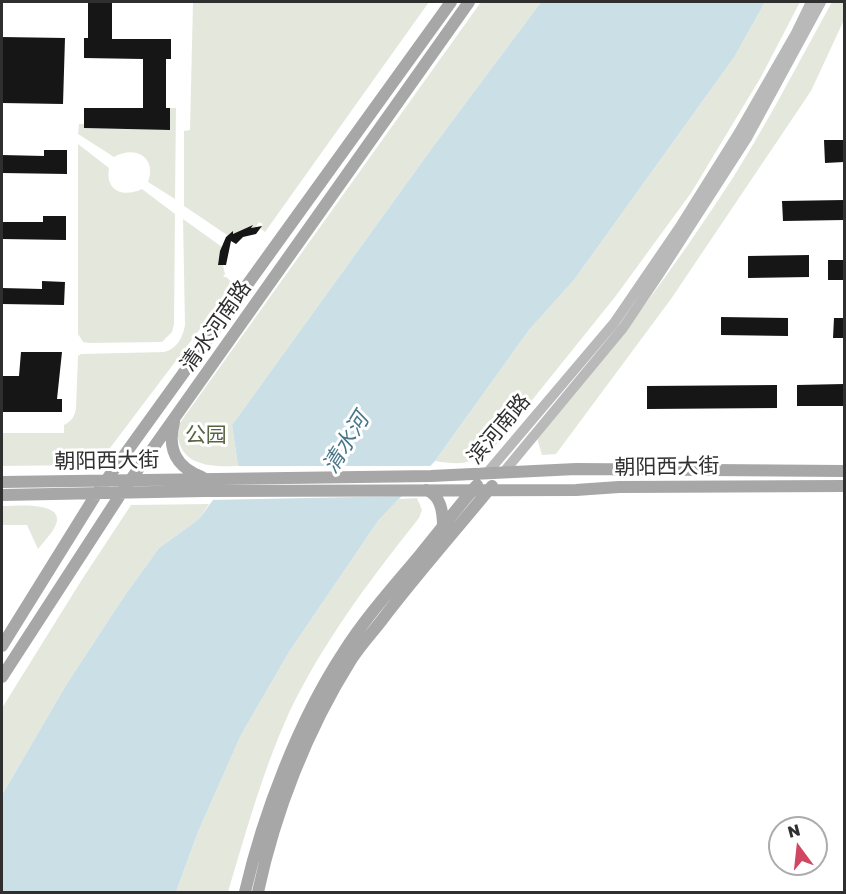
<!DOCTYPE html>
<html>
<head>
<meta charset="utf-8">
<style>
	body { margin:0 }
	#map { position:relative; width:846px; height:894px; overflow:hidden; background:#fff; font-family:"Golos Text",sans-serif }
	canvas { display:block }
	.frame { position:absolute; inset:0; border:3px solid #2f2f2f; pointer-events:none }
	.north { position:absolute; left:768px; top:816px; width:60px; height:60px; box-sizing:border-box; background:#fff; border:2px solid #acacac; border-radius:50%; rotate:345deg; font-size:16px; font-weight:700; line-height:24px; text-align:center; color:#2f2f2f }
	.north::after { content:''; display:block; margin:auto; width:21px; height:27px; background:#d04761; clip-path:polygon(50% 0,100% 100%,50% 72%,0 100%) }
</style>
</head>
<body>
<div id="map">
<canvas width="846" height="894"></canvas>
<div class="frame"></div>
<div class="north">N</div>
</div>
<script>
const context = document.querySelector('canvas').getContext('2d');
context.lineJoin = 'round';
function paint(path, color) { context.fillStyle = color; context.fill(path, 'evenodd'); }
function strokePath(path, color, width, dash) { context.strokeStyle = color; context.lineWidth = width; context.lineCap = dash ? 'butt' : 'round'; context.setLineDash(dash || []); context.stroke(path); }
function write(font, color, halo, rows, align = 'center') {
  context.font = font + ' "Golos Text","Noto Sans SC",sans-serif'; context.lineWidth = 6; context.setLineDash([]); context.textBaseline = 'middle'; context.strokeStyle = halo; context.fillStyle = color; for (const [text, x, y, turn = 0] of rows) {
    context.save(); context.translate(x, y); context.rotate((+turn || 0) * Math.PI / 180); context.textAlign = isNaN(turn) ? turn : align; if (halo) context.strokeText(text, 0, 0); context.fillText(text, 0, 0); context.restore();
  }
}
const green = new Path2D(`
	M193,2H429L265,232L260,228L263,224L259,222L256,227L242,230L230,237L184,206V131L190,130Z
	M481,2H541L435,144L232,425L238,466C208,467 177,466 177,427Z
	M765,2H800L761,77L691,193L615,297L496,445C475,463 463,466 435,461L529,330L574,280L735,56Z
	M832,2H844V20L811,91L671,299L556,454L542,455L537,438C609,356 674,269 734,176C769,120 800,60 832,2Z
	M170,108H176L175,199L148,182C157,157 135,145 114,157L78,134L79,124H84V128L169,130Z
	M78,144L109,168C105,191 123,198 142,189L175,214L174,324L172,332L162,342L89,343L83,342L78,334Z
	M183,219L222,247L218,264L223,265L225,274L223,277H226L234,284L107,452L89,465L2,466V433H64V425C72,421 75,416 76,408L78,356L81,354L164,352C177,349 183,337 185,325Z
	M417,498L422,510L419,518C370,580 322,643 288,715C262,773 246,832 228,892H176L198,832L241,735L289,652L378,521L399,499Z
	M209,504L199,519L159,548L125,595L66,685L2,795V708L81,581L131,505Z
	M2,506C13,506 60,501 57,521C55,531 44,541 38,549L27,525H2Z`);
const water = new Path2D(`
	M541,2H765L735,56L574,280L529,330L435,461L378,521L289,652L241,735L198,832L176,892H2V795L66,685L125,595L159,548L199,519L238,466L232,425L435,144Z`);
const pier = new Path2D(`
	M234,466H435L406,496L209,500Z`);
const building = new Path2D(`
	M88,2H112V39H171V59H166V108H170V130L84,128V108H143V59L84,58V38H88Z
	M2,37L65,38L63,104L2,103Z
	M824,140H844V162L825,163Z
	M44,150H67V174L2,173V155L44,156Z
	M844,200V220L783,221L782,201Z
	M43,216H66V240L2,239V222H43Z
	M253,225L251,228L262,226L256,234L243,237L236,244L231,241L226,265H218L220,251L226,237L233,231V234Z
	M809,255V277L748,278V256Z
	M828,260H844V280H828Z
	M42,281L65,282L64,305L2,304V288L42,289Z
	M721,317L788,318V336L721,335Z
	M834,318H844V338H833Z
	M21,352H62L57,399H62V412H2V376H19Z
	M844,384V406H797V385Z
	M777,385V408L647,409V386Z`);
const secondary = new Path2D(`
	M487,473L614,323L681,225L738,134L796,33L811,2
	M503,473L623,328L658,276L747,138L821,2`);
const primary = new Path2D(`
	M174,422C167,449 176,467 202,477
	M2,482L431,476L576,469L844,471
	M426,490C441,495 443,512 443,527
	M2,495L205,491L576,490L619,487L844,486
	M2,646L97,493L451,2
	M2,677L122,492L469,2
	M245,892C263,814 299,720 343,653C365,618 393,587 419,556C438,533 457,508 477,485
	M258,892C275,812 307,730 351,660C360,646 372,633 382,620C417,574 456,530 492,486`);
const streetNames = [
	["清水河南路",216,326,-55],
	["滨河南路",499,429,-50],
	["朝阳西大街",107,461,-1],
	["朝阳西大街",667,467,-1]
];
const parkNames = [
	["公园",206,435]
];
const waterNames = [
	["清水河",346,443,-58]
];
paint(green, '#e4e8dc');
paint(water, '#cbdfe6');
paint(pier, '#fff');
paint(building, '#161616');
strokePath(secondary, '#b9b9b9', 10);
strokePath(primary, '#a7a7a7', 12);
write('21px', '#2f2f2f', '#fff', streetNames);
write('21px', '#576642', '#fff', parkNames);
write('italic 22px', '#477688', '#fff', waterNames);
</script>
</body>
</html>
